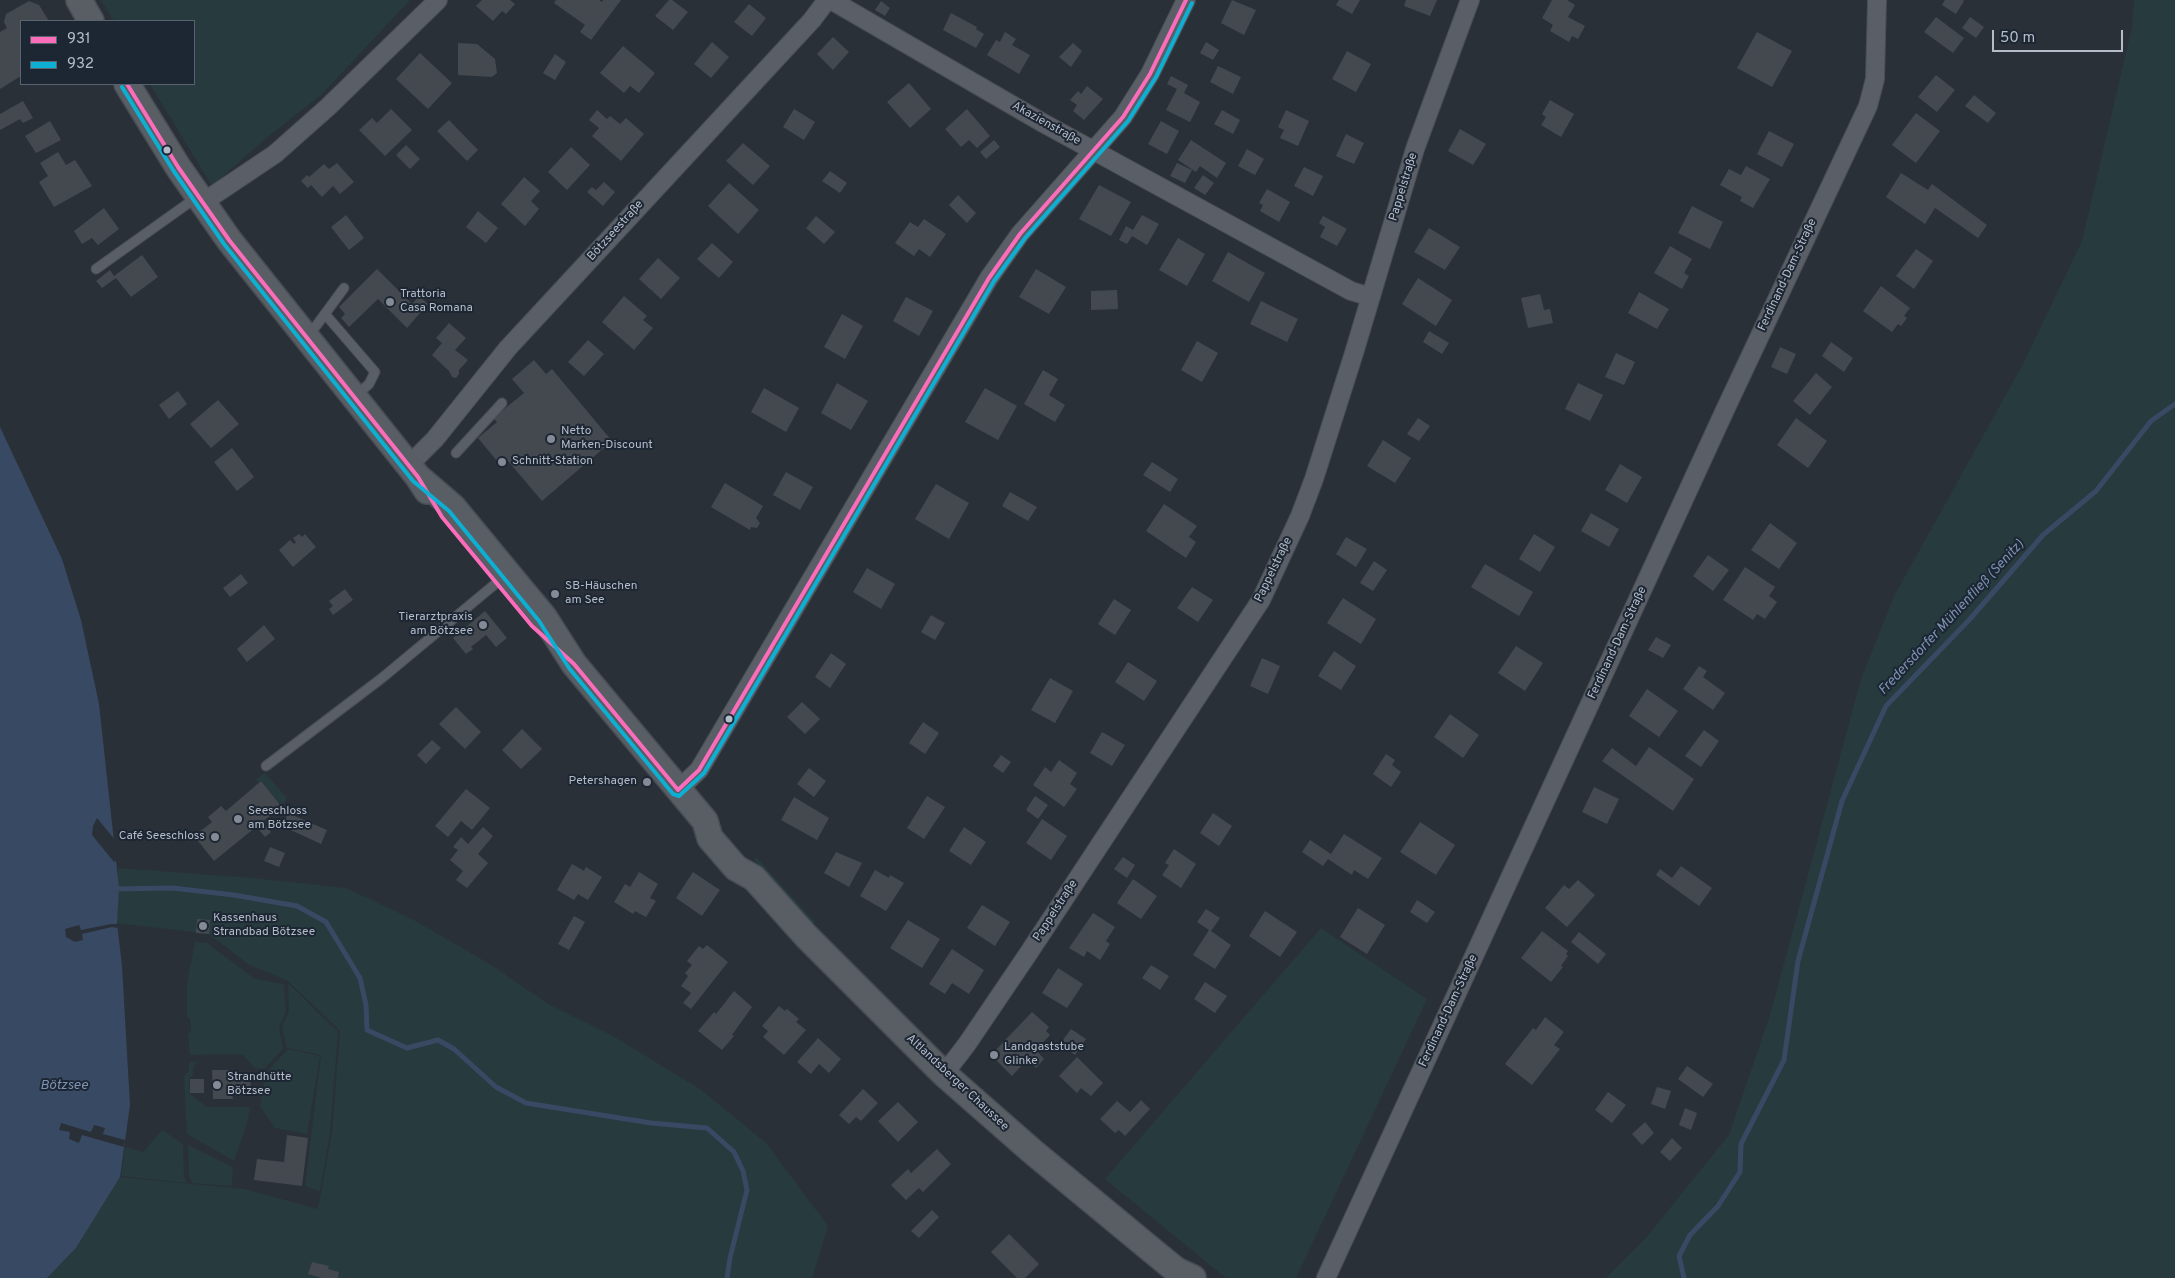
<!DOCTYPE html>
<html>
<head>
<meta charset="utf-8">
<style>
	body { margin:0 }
	#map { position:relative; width:2175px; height:1278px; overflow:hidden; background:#2a3038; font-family:Overpass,sans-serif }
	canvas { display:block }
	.legend { position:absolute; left:20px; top:20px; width:175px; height:65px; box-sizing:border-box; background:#1d2633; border:1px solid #59626f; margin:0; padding:6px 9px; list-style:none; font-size:15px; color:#b4bcc9 }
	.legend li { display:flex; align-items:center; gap:10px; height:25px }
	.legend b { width:25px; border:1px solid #59626f }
	.scale { position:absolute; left:1992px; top:30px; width:131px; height:22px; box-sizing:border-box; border:2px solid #b4bcc9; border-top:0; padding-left:6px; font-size:15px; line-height:18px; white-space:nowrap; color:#b4bcc9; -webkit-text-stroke:4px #1d2633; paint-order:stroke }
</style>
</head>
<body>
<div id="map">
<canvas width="2175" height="1278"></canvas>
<ul class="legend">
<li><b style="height:6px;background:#fb6dba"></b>931</li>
<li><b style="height:6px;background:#0dafd3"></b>932</li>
</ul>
<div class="scale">50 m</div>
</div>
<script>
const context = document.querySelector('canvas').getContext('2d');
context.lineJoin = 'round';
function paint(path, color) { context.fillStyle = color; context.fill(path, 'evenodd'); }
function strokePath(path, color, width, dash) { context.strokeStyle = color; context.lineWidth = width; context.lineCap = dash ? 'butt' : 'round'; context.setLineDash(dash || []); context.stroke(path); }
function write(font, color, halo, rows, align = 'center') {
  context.font = font + ' Overpass,sans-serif'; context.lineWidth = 4; context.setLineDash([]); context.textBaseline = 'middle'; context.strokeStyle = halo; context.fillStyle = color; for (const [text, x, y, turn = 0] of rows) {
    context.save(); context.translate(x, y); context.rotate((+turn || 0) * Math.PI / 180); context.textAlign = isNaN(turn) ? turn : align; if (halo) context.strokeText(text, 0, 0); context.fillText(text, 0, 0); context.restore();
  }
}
const green = new Path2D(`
	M101,0H410L321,95L265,139L212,186L150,84H194V21H114Z
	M2134,0H2175V1278H1606L1645,1239L1729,1135L1770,1015L1861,679L1894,596L2023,364L2082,241L2132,27Z
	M265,773L287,798L282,806L261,781L258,782L256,779Z
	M756,857L815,922L809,925L769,881L754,859Z
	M118,868L252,878L346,888L412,919L488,963L550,1005L611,1035L700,1089L766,1143L828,1226L812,1278H47L76,1248L120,1177L244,1189L318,1209L332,1133L340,1031L288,981L248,964L209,934L117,923Z
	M1321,928L1427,999L1296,1278H1226L1105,1179Z
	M195,942L207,943L255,979L284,984L286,1012L279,1027L283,1049L264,1069L255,1068L242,1054L190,1055L188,1034L191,1032L190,1019L187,1017V984Z
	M288,983L338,1032L330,1133L320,1191L305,1186L321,1055L287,1048L282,1027L289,1012Z
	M288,1049L320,1056L307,1134L275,1128L260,1106L266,1073Z
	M189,1062H197L193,1067V1074L189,1079L190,1094L207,1107H250L248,1120L234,1161L187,1134L184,1076L189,1071Z
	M162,1130L183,1144L184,1177L187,1183L121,1176L125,1147L143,1152Z
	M188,1145L233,1167L232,1186L192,1183L189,1174Z`);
const water = new Path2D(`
	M0,427L62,559L81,620L99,704L119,888L117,923L122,966L130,1105L120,1177L76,1248L47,1278H0Z`);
const pier = new Path2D(`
	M97,818L116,841L119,859L114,862L92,835L93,826Z
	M111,924H118V928L112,927L82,934L83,940L75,942L66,937L65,929L79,925L81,930Z
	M61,1123L91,1132L94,1125L105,1128L103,1134L125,1140L124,1147L82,1135L79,1143L69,1139L70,1132L59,1130Z`);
const stream = new Path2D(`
	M112,889L172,888L234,895L297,906L326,922L360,978L366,1005L367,1030L407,1048L438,1040L454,1049L496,1087L526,1103L651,1123L707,1128L734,1152L743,1171L747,1190L730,1258L727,1278
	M1684,1278L1679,1256L1690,1235L1718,1206L1740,1172L1741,1144L1784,1060L1798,961L1842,801L1886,706L1970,619L2043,535L2096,491L2151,421L2175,404`);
const building = new Path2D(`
	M482,0H510L515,4L506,14L502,11L493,21L476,6Z
	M556,0H599L602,2L603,0H621L591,40L580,32L585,25L554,3Z
	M669,0H672L688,12L673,30L655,16Z
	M1232,0L1256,10L1244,35L1221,23Z
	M1339,0H1360L1352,14L1336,5Z
	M1406,0H1437L1430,16L1404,6Z
	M1552,0H1567L1575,5L1568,17L1585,26L1578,39L1572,36L1569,42L1550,31L1553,25L1542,18Z
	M1945,0H1963L1964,1L1956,14L1942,5Z
	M29,1L39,5L49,21H21V76L0,89V32L7,28L4,22L6,14Z
	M881,1L890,8L885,16L875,10Z
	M749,4L766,18L752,36L734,22Z
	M951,13L977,27L976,29L984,34L976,48L943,30Z
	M1936,17L1964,38L1953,53L1924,32Z
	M1970,17L1984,27L1976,38L1962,28Z
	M1005,32L1016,39L1012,45L1030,55L1019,74L987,55L996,40L1000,42Z
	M1757,32L1792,51L1772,87L1737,68Z
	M833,37L849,52L833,70L817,54Z
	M712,42L729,57L711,78L694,64Z
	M1206,42L1219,50L1213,60L1200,53Z
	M458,43L477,44L495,59L497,73L492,77L458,75Z
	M1073,43L1082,51L1071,67L1059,57Z
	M623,46L655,73L639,93L630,86L624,93L600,73Z
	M1347,51L1371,64L1356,92L1332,79Z
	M420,53L452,83L428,109L396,79Z
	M555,54L566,62L555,80L543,73Z
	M1218,66L1241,77L1233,94L1210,82Z
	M1936,75L1955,90L1937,112L1918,97Z
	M1171,76L1188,85L1184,93L1200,102L1190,122L1166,110L1177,89L1167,84Z
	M909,83L931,109L910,128L887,102Z
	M1087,86L1103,99L1084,120L1073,111L1077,105L1070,100L1078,91L1081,94Z
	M1974,95L1996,113L1988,123L1965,106Z
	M1550,100L1574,114L1561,137L1541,125L1546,117L1542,114Z
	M23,101L33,118L23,123L20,119L0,130V114Z
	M391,109L412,130L385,156L359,130L372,118L377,123Z
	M794,109L815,122L804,140L783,127Z
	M967,109L990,136L977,148L969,140L961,147L945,129Z
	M597,110L607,119L610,116L620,124L626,118L644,134L621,161L592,136L599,128L589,120Z
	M1222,110L1240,120L1233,134L1214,124Z
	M1286,110L1309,121L1298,146L1280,138L1284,130L1278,127Z
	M1916,113L1940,131L1916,163L1892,145Z
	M449,120L478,150L467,161L437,131Z
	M50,121L61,140L36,153L25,136Z
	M1161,121L1179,131L1167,154L1148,144Z
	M1460,129L1486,144L1473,165L1448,151Z
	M1769,131L1794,144L1782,167L1757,154Z
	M1346,134L1364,143L1354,164L1336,156Z
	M994,140L1000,147L986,159L980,152Z
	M1191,140L1226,163L1217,178L1200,166L1196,172L1178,160Z
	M743,143L770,166L753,185L726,161Z
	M406,145L420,159L410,169L396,155Z
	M571,147L590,165L567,190L548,172Z
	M1247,149L1264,159L1255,175L1238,166Z
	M58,152L66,165L75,160L92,186L54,207L39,182L48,176L40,163Z
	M337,163L354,182L340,194L333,186L322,197L311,185L308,188L301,181L307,175L309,177L324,164L329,169Z
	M1177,163L1192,170L1185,183L1170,176Z
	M1746,166L1770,179L1753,208L1740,201L1742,197L1720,185L1729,169L1741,175Z
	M1304,167L1323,176L1313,196L1294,186Z
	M830,171L847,183L840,193L822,181Z
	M1901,173L1928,190L1932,184L1987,225L1978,238L1935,208L1925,224L1886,197Z
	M1203,175L1214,183L1205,195L1194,188Z
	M524,177L540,191L531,201L539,209L525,226L501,204Z
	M604,182L615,192L603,206L587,192L592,187L596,190Z
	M729,183L759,210L738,234L708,206Z
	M1099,185L1131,202L1111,236L1079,219Z
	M1267,189L1290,202L1279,222L1260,211L1263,205L1259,203Z
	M958,195L976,213L967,223L949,205Z
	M1692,206L1723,222L1710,249L1678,233Z
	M104,208L119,229L98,245L92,238L82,244L74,231Z
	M478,211L498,228L486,243L466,227Z
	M346,215L364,238L349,250L331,227Z
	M1142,215L1159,224L1147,245L1132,236L1127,244L1119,240L1126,226L1133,230Z
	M816,216L835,232L824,244L806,228Z
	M1323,216L1347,229L1337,246L1320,237L1325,227L1319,223Z
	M924,219L946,234L930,257L919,249L914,256L895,243L910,222L918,227Z
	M1429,228L1460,247L1445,270L1414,252Z
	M1178,238L1205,254L1187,286L1159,270Z
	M712,243L733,262L719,278L697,259Z
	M1670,246L1692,259L1684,273L1689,276L1682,289L1654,273Z
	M1916,249L1933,261L1914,289L1896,276Z
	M1228,252L1265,273L1249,302L1212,281Z
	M142,255L158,277L131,297L116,278L102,288L96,281L110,270L114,276Z
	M658,258L680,278L661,299L639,279Z
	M377,269L412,304L419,296L428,304L407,328L378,299L349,327L341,318L345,314L339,307Z
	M1036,269L1066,287L1049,314L1019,297Z
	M1418,278L1452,300L1436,326L1402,304Z
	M1881,286L1910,308L1904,316L1907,318L1901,326L1898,324L1892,332L1863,311Z
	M1117,290L1118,309L1091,310V291Z
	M1639,292L1669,309L1657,329L1628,313Z
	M1540,294L1544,310L1550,309L1553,323L1528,328L1521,298Z
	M624,296L647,316L643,320L653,328L634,350L602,322Z
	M906,297L933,311L919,336L893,321Z
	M1261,301L1298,319L1287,342L1250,324Z
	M842,314L863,326L845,359L824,347Z
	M449,323L466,338L455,350L468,360L459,370V374L456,378L452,377L449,371L432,355L442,343L436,338Z
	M1429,331L1449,343L1442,354L1423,342Z
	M588,340L604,354L584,376L568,362Z
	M1197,341L1218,353L1202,382L1181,370Z
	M1831,342L1853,358L1844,372L1822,356Z
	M1780,347L1796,354L1787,374L1771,367Z
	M1616,353L1635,362L1624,385L1605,377Z
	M534,360L546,374L552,369L612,441L542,501L508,461L502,467L478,438L497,422L493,418L524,393L512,379Z
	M1043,370L1058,379L1049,395L1065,405L1055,422L1024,404Z
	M1816,373L1832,387L1810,415L1793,401Z
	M837,383L868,401L851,430L821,413Z
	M1578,383L1603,395L1590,421L1565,409Z
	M764,388L799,408L786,432L751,412Z
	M985,388L1017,406L998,440L965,422Z
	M178,391L187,404L169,419L159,405Z
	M218,400L239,424L211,448L190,424Z
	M1418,418L1430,426L1419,441L1407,434Z
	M1796,418L1827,441L1808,468L1777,445Z
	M1383,440L1411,458L1395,483L1367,466Z
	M232,448L254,477L237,491L214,462Z
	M1152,462L1178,479L1170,492L1143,475Z
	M1620,464L1642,477L1627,503L1605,490Z
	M786,472L813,487L800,510L773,495Z
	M725,483L763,506L756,518L760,523L757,528L751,527L750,530L711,507Z
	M936,484L969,503L949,539L915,519Z
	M1010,492L1037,507L1028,521L1002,506Z
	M1164,504L1197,526L1189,537L1196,542L1186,558L1146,531Z
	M1591,513L1619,529L1609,547L1581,531Z
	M1770,523L1797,543L1779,569L1751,550Z
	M299,534L302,537L305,534L316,547L293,567L279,550L290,540L294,544L296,542L293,538Z
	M1534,534L1555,547L1540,572L1519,559Z
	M1346,537L1367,549L1356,567L1336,554Z
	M1708,555L1729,570L1713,591L1693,576Z
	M1374,561L1387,570L1373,591L1360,583Z
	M1485,564L1533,592L1519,616L1471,587Z
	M1745,567L1775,587L1769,596L1777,602L1765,619L1757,614L1753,620L1723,600Z
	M867,568L895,584L881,609L853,592Z
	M241,574L248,583L230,597L223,588Z
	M1192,587L1213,600L1198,622L1177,608Z
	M345,589L353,600L333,615L329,609L333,606L329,601Z
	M1343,598L1376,619L1361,644L1327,623Z
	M1114,599L1131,610L1115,635L1098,624Z
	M485,611L507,638L496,647L486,635L471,647L473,649L466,654L453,638Z
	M931,615L945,623L935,640L921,632Z
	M264,625L275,639L247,662L237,649Z
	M1656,637L1671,645L1663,658L1648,650Z
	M1516,646L1543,663L1525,691L1498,673Z
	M1334,651L1356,666L1341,690L1318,676Z
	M831,653L846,664L830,688L815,677Z
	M1262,658L1280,666L1268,694L1250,686Z
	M1128,662L1157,681L1144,701L1115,682Z
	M1699,666L1707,671L1703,677L1725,693L1713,710L1683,689Z
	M1050,678L1073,691L1055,723L1031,710Z
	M1647,689L1678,711L1659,737L1629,716Z
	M802,702L820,719L805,734L787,717Z
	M456,707L481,732L465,749L439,724Z
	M1450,714L1479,735L1463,758L1434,737Z
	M923,722L939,733L925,754L909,743Z
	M522,729L542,749L521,769L502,750Z
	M1704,730L1719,741L1701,767L1685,756Z
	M1102,732L1125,745L1112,766L1090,753Z
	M432,740L441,748L426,764L417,755Z
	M1649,747L1694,779L1673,811L1602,761L1612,748L1636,766Z
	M1386,754L1395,760L1392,765L1401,772L1391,787L1373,774Z
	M1001,755L1011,762L1003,773L993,766Z
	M1059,760L1077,773L1070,784L1077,789L1064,807L1033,785L1045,767L1051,772Z
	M809,768L826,781L814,797L797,784Z
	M261,781L282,807L262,822L264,824L258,829L256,827L214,861L194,836L212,822L208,817L221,806L226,811Z
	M1594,787L1619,799L1607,824L1582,812Z
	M466,789L490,808L472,830L461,821L448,837L435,826Z
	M927,796L945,807L924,839L907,828Z
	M1035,796L1048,805L1038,819L1026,810Z
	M794,797L829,818L817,840L781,820Z
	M288,813L327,830L321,844L282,826Z
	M1213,813L1232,826L1219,846L1200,833Z
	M1042,819L1067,836L1051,860L1026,843Z
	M1420,822L1455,845L1436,875L1400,852Z
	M265,825L271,832L265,837L259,830Z
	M483,827L493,836L478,854L488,863L467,888L456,880L463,871L450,860L458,850L453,847L461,837L468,844Z
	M964,827L986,842L971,865L949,851Z
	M1344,834L1382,858L1368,879L1354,870L1352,875L1328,859L1323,866L1302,852L1310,840L1331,854Z
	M270,847L285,853L279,867L264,861Z
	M1174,849L1196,864L1181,888L1162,875L1169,865L1165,863Z
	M836,852L862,863L849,887L824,873Z
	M1123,857L1135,865L1127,878L1114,869Z
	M572,864L584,871L586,867L602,877L588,900L578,894L574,900L557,890Z
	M1681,866L1712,888L1699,906L1656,875L1660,869L1672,878Z
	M875,870L889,878L890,875L904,883L886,911L860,896Z
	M639,872L658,884L650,898L656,901L646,917L635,911L633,914L614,902L625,884L630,887Z
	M693,872L720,890L702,916L676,898Z
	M1133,879L1157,896L1141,919L1117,903Z
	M1578,880L1595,895L1567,927L1545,908L1564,885L1569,889Z
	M1417,900L1435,912L1427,923L1410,912Z
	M982,905L1010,922L995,946L967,928Z
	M1358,908L1385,925L1367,954L1340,937Z
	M1206,909L1220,918L1211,931L1231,945L1215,969L1193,955L1209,930L1197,922Z
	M1265,911L1297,932L1280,957L1249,936Z
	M1093,913L1115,927L1106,941L1110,944L1100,960L1087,951L1084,957L1069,948Z
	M574,916L585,922L569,950L558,944Z
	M197,919L210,920L209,934L196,933Z
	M908,920L940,939L922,968L890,948Z
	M1542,931L1568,951L1566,954L1568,956L1561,966L1563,967L1551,982L1521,958Z
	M1579,932L1606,954L1598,964L1571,942Z
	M707,945L728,962L691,1009L683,1003L691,993L681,986L688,976L685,973L692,965L687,961L699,946L703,949Z
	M952,949L984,970L969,994L952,983L945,994L929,984Z
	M1151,965L1169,976L1160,990L1142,978Z
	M1058,968L1083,984L1067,1008L1042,993Z
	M1205,982L1227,996L1215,1013L1194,999Z
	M734,991L752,1007L732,1035L734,1036L722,1050L698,1031L714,1012L716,1014Z
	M779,1006L785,1011L787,1009L799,1019L796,1022L806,1030L784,1055L763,1037L768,1031L762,1026Z
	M1032,1012L1049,1027L1046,1031L1050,1035L1036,1050L1044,1059L1036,1068L1027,1060L1012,1076L991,1055Z
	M1545,1017L1564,1032L1554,1045L1560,1049L1532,1085L1505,1064L1533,1028L1536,1030Z
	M1071,1029L1086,1039L1075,1055L1060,1044Z
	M818,1038L841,1059L829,1073L819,1064L811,1074L797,1062Z
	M1077,1057L1103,1083L1091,1096L1081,1088L1077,1093L1059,1076Z
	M1687,1066L1713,1084L1703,1097L1678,1079Z
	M212,1070H231V1075L250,1074L251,1093L232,1094L233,1099H213Z
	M190,1079H204V1093H190Z
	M1657,1087L1671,1091L1665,1109L1651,1104Z
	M863,1089L878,1103L861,1121L856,1117L849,1124L839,1115Z
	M1608,1092L1626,1105L1612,1123L1595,1110Z
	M1141,1100L1150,1109L1125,1136L1119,1130L1115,1133L1100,1119L1117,1101L1130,1112Z
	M898,1102L918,1122L898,1142L878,1121Z
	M1685,1108L1697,1113L1691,1130L1679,1125Z
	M1645,1122L1654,1133L1642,1145L1632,1134Z
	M287,1135L308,1138L302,1186L254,1180L257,1159L284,1162Z
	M1672,1138L1682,1148L1670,1161L1660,1152Z
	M937,1149L951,1164L923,1192L919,1188L906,1200L891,1185L908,1169L911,1173Z
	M932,1210L939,1217L919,1238L911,1231Z
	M1009,1234L1039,1264L1025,1278H1017L991,1252Z
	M312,1262L329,1266L328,1269L339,1272L338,1278H322L308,1274Z`);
const lane = new Path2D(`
	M96,269L197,197
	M325,314L375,372L369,384L354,397
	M307,335L316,326L344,288
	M456,453L502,403
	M266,766L382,678L506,575`);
const street = new Path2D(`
	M831,0L1043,123L1351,291L1371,297
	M202,203L275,154L328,107L438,0
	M409,465L435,439L508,348L812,20L827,0
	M678,790L699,770L989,278L1020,234L1123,117L1150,74L1186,0
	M944,1074L967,1044L1028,954L1261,600L1300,516L1314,479L1354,353L1415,149L1470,0
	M1326,1278L1725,410L1868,106L1875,79L1877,0`);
const secondary = new Path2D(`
	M79,0L91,21
	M127,84L178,167L229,240L418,477L427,491
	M418,477L453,507L514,581L544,617L574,664L705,821L710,838L736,868L754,878L806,936L944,1074L1033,1152L1154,1252L1176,1270L1193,1278`);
const bus1 = new Path2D(`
	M127,84L178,167L229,240L418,477L442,517L532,626L574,664L678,790L699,770L989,278L1020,234L1123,117L1150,74L1186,0`);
const bus2 = new Path2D(`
	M122,87L173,170L224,244L413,481L449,511L539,621L569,668L673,794L679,796L704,773L994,281L1025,238L1128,121L1156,77L1192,3`);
const markers = [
	[167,150,4.5,"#b4bcc9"],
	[390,302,5,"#848b96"],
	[551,439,5,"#848b96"],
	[502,462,5,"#848b96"],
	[555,594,5,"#848b96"],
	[483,625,5,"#848b96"],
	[729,719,4.5,"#b4bcc9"],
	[647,782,5,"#848b96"],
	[238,819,5,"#848b96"],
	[215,837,5,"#848b96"],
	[203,926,5,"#848b96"],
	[994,1055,5,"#848b96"],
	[217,1085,5,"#848b96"]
];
const streetNames = [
	["Akazienstraße",1046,124,29],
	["Pappelstraße",1404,187,-73],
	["Bötzseestraße",616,231,-48],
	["Ferdinand-Dam-Straße",1788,275,-65],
	["Pappelstraße",1274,570,-64],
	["Ferdinand-Dam-Straße",1618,643,-65],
	["Pappelstraße",1056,911,-57],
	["Ferdinand-Dam-Straße",1449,1011,-65],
	["Altlandsberger Chaussee",957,1083,43]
];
const poiNames = [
	["Trattoria",400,295],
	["Casa Romana",400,309],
	["Netto",561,432],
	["Marken-Discount",561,446],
	["Schnitt-Station",512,462],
	["SB-Häuschen",565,587],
	["am See",565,601],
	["Tierarztpraxis",473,618,"right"],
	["am Bötzsee",473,632,"right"],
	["Petershagen",637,782,"right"],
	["Seeschloss",248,812],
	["am Bötzsee",248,826],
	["Café Seeschloss",205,837,"right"],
	["Kassenhaus",213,919],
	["Strandbad Bötzsee",213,933],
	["Landgaststube",1004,1048],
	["Glinke",1004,1062],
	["Strandhütte",227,1078],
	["Bötzsee",227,1092]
];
const waterNames = [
	["Fredersdorfer Mühlenfließ (Senitz)",1952,618,-47],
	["Bötzsee",64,1086]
];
paint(green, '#273a3e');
paint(water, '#384963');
paint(pier, '#2a3038');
strokePath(stream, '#384963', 5);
paint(building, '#444950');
strokePath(lane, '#484c53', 11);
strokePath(street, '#484c53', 20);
strokePath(secondary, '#484c53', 28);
strokePath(lane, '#5a5e66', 9);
strokePath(street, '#5a5e66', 18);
strokePath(secondary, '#595d64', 25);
strokePath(bus1, '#fb6dba', 4);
strokePath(bus2, '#0dafd3', 4);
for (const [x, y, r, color] of markers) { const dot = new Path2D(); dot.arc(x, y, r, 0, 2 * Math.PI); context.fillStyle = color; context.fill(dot); strokePath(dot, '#1d2633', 2); }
write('12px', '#b4bcc9', '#1d2633', streetNames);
write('12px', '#b4bcc9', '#1d2633', poiNames, 'left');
write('italic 14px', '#7c92b1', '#1d2633', waterNames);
</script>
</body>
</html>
